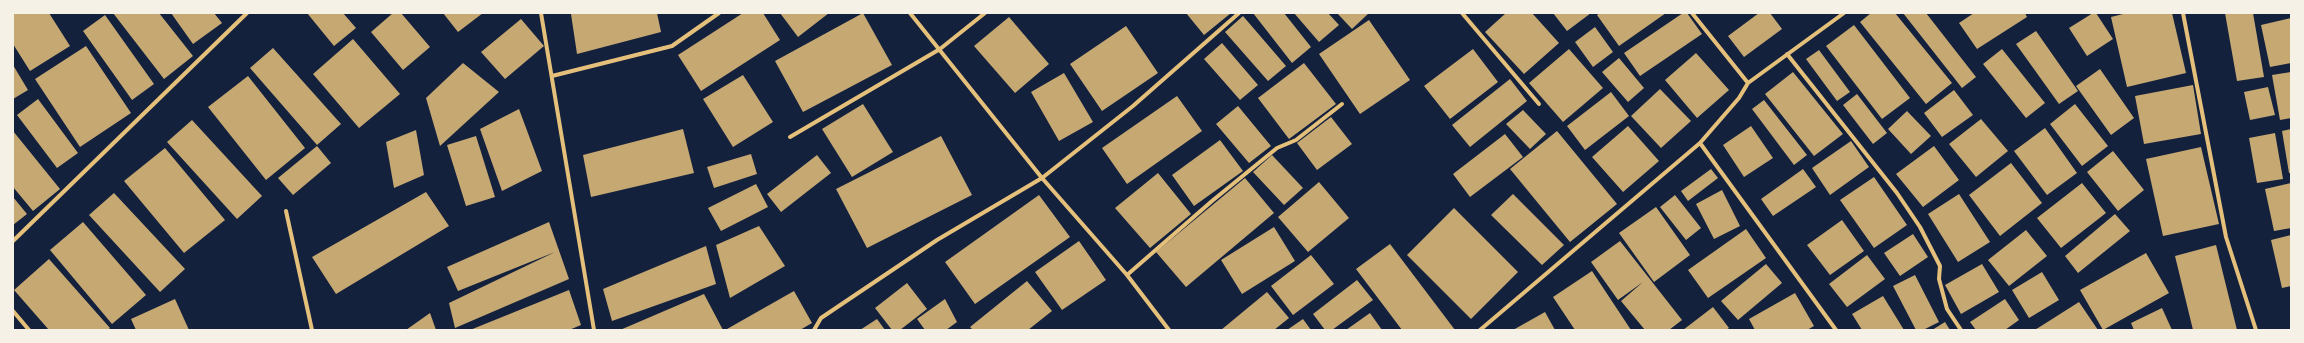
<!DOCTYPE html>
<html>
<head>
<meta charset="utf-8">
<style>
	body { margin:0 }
	#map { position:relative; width:2304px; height:343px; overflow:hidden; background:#14213d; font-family:Mulish,sans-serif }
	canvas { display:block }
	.frame { position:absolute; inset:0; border:14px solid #f6f1e7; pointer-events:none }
</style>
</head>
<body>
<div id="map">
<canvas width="2304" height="343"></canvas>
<div class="frame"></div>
</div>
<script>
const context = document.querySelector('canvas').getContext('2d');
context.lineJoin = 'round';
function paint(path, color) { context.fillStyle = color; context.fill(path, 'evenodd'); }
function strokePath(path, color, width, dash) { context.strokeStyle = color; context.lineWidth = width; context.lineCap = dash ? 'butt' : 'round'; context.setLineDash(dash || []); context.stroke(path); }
const building = new Path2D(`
	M13,13H49L70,46L30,71L13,44Z
	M113,13H159L193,56L164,79Z
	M171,13H214L222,23L193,44Z
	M307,13H343L356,28L334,46Z
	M393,13H401L430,47L403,70L371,32Z
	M443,13H483L458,32Z
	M657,13L661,32L577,54L571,14Z
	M743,13H763L780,40L701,91L678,55Z
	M780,13H829L798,37Z
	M863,13L892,65L803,112L775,61Z
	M1186,13H1231L1204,35Z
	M1253,13H1284L1311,47L1292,63Z
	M1294,13H1328L1339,25L1319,42Z
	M1337,13H1369L1352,29Z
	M1506,13H1532L1559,43L1524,74L1485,32Z
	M1553,13H1591L1567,31Z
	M1600,13H1666L1619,46L1597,15Z
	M1683,13H1687L1702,34L1640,76L1624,53Z
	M1759,13H1770L1782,29L1744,57L1728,36Z
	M1871,13H1895L1952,83L1926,104L1860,22Z
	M1903,13H1926L1976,77L1962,88Z
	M1974,13H2025L2027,17L1977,49L1959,23Z
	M2093,13H2096L2113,39L2087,56L2069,28Z
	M2127,13H2172L2186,73L2127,87L2111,17Z
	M2225,13H2253L2264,77L2237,81Z
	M105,15L154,84L132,100L83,31Z
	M1243,16L1286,66L1268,81L1225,32Z
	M1009,17L1049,64L1015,93L974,46Z
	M2291,18V63L2270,67L2261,25Z
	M521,19L544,46L505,79L481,52Z
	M1369,20L1410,80L1360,114L1319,54Z
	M1854,25L1910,98L1882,119L1826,46Z
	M1126,26L1158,73L1102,111L1070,64Z
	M1595,27L1613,52L1593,67L1575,42Z
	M2036,31L2078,91L2059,104L2016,44Z
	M353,39L400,94L359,128L313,74Z
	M1222,43L1258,85L1240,100L1204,59Z
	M86,46L131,113L80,147L35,79Z
	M273,48L341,124L317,145L250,68Z
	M1473,49L1498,82L1450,119L1424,86Z
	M1569,49L1603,88L1563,122L1529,83Z
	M2002,49L2045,103L2026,118L1983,64Z
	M1819,50L1850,92L1837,101L1806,59Z
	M1696,53L1729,90L1697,118L1665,80Z
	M1619,58L1644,88L1628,102L1602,72Z
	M463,63L499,92L440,146L426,98Z
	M1304,63L1336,104L1289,139L1258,98Z
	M13,65L28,90L13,99Z
	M2100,69L2134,118L2111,135L2076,86Z
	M1793,72L1843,134L1814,156L1765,94Z
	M2291,72V118L2280,120L2272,75Z
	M1064,73L1093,122L1059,141L1031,92Z
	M743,75L773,122L733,147L703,99Z
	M248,76L305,148L266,180L208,107Z
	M1510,79L1527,101L1470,147L1452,125Z
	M2193,85L2201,134L2144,144L2135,96Z
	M2268,87L2275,115L2250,120L2244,92Z
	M1660,89L1691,121L1661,148L1631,116Z
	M1954,90L1973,115L1942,137L1924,113Z
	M1611,92L1629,116L1585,150L1567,126Z
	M1857,94L1887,133L1873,144L1843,105Z
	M1177,96L1202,131L1127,184L1102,148Z
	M38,99L78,153L57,168L17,115Z
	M1764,100L1807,155L1794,165L1752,109Z
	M863,104L893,152L852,177L822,129Z
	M2075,104L2108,146L2082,166L2050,124Z
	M1238,106L1271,146L1249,163L1216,124Z
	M519,109L542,171L502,191L480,129Z
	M1523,110L1546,134L1530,149L1506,124Z
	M1907,111L1931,136L1911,154L1888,129Z
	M1331,117L1352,144L1317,170L1297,143Z
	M1981,119L2008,151L1976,177L1949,144Z
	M192,120L262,196L237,219L167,142Z
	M1628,126L1659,161L1623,192L1592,157Z
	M1751,126L1773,158L1744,177L1723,145Z
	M2045,128L2077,173L2047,195L2014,151Z
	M683,129L694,173L591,197L583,155Z
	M2291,129V173H2289L2282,131Z
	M416,130L424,175L394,188L386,142Z
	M13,131L60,189L33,211L13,187Z
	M1557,131L1617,204L1570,242L1510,169Z
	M2275,133L2283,179L2257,183L2249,138Z
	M1505,134L1523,157L1470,197L1453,174Z
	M476,136L495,197L466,206L447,145Z
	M941,136L972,195L867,248L836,189Z
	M1220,140L1243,171L1194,206L1172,175Z
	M1851,141L1869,167L1830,195L1812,168Z
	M317,146L331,163L293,195L278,178Z
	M1934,146L1959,180L1923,207L1896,174Z
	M2201,147L2219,224L2163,236L2146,159Z
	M165,148L225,220L184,253L124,181Z
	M2113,151L2144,190L2118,211L2087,172Z
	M751,154L757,174L714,188L707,167Z
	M817,155L831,173L781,212L767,194Z
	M1272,155L1303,188L1284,205L1253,172Z
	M2011,163L2042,203L2000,236L1969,195Z
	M1711,169L1718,178L1688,201L1681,191Z
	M1803,169L1816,187L1773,216L1761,199Z
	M1158,173L1191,214L1150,248L1115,208Z
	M1874,177L1907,225L1874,248L1840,200Z
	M1245,178L1274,213L1186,287L1156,252Z
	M1319,182L1349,218L1308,252L1278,217Z
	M2082,183L2106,213L2061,248L2037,218Z
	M2291,183V228L2274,231L2265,189Z
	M756,184L768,207L721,231L708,208Z
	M1722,190L1740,226L1714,239L1696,204Z
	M426,192L449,226L336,294L312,257Z
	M114,193L185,269L160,292L89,215Z
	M1513,194L1564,245L1542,265L1491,215Z
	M1959,194L1990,242L1958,262L1928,214Z
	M1039,195L1070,237L975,304L945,262Z
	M1675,195L1701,228L1686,240L1660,207Z
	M13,197L27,214L13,225Z
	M1656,207L1690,255L1654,282L1619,233Z
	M1454,208L1518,272L1471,319L1407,255Z
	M2115,214L2130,231L2078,273L2065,256Z
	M1842,220L1864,251L1830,275L1807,245Z
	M83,222L146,295L112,324L50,250Z
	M549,222L569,279L455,328L449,303L555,252L458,291L447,267Z
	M759,226L785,266L730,298L716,245Z
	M1274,227L1295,261L1242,294L1221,260Z
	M1746,229L1766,258L1708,298L1688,270Z
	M2026,230L2047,256L2009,286L1988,260Z
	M1913,234L1928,257L1900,276L1884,253Z
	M2291,235V286L2282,288L2271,240Z
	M1079,241L1106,280L1062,310L1035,272Z
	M1620,241L1682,320L1669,330H1645L1621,301L1643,282L1618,300L1591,262Z
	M1390,244L1455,330H1402L1356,269Z
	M2216,245L2237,330H2193L2175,256Z
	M706,246L716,284L612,321L603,289Z
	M2146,253L2169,293L2103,330L2080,290Z
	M1311,255L1334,284L1293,315L1271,286Z
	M1867,255L1885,279L1847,307L1829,284Z
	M49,259L110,328L108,330H49L14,290Z
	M1766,264L1782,283L1738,320L1721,301Z
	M1982,264L1999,292L1961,314L1945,285Z
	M1592,271L1631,330H1575L1553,297Z
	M2042,272L2059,300L2029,318L2012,290Z
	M1915,275L1939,322L1923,330H1916L1893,286Z
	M1357,280L1373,300L1332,330H1325L1313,314Z
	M1027,281L1052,311L1028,330H973L970,327Z
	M907,283L927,309L900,330H892L875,308Z
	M569,290L581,325L569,330H470Z
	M794,291L812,323L800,330L727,329Z
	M1267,292L1289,318L1274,330H1221Z
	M1795,293L1814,326L1807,330H1755L1749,319Z
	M704,294L723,330H620Z
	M1883,296L1904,330H1862L1852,314Z
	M175,299L189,330H136L131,319Z
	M945,299L957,322L946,330H925L917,319Z
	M2005,299L2019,320L2005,330H1976L1970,322Z
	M2079,302L2098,330H2034L2038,328Z
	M1713,307L1729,328L1726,330H1683Z
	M2162,308L2172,330H2134L2131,323Z
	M1545,312L1555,330H1513Z
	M430,313L436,330H406Z
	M1370,313L1382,330H1346Z
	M877,319L885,330H860Z
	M1303,319L1311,330H1287Z
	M1945,322L1950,330H1932Z`);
const minor = new Path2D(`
	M541,13L594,330
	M910,13L1042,178L1127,275L1169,330
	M1462,13L1539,104
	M1692,13L1748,83
	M2183,13L2226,237L2256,330
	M1787,54L1897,193L1920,227L1940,266L1939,279L1947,309L1961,330
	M552,76L672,46L719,13
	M790,137L940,49L985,13
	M1700,143L1836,330
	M286,211L312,330
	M13,241L247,13
	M1127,275L1212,201L1277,148L1296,140L1342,104
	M13,311L29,330
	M814,330L821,318L937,240L1042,178L1133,106L1239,13
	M1480,330L1700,143L1739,98L1748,83L1844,13`);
paint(building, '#c6a872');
strokePath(minor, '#e5c07b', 4);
</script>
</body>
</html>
